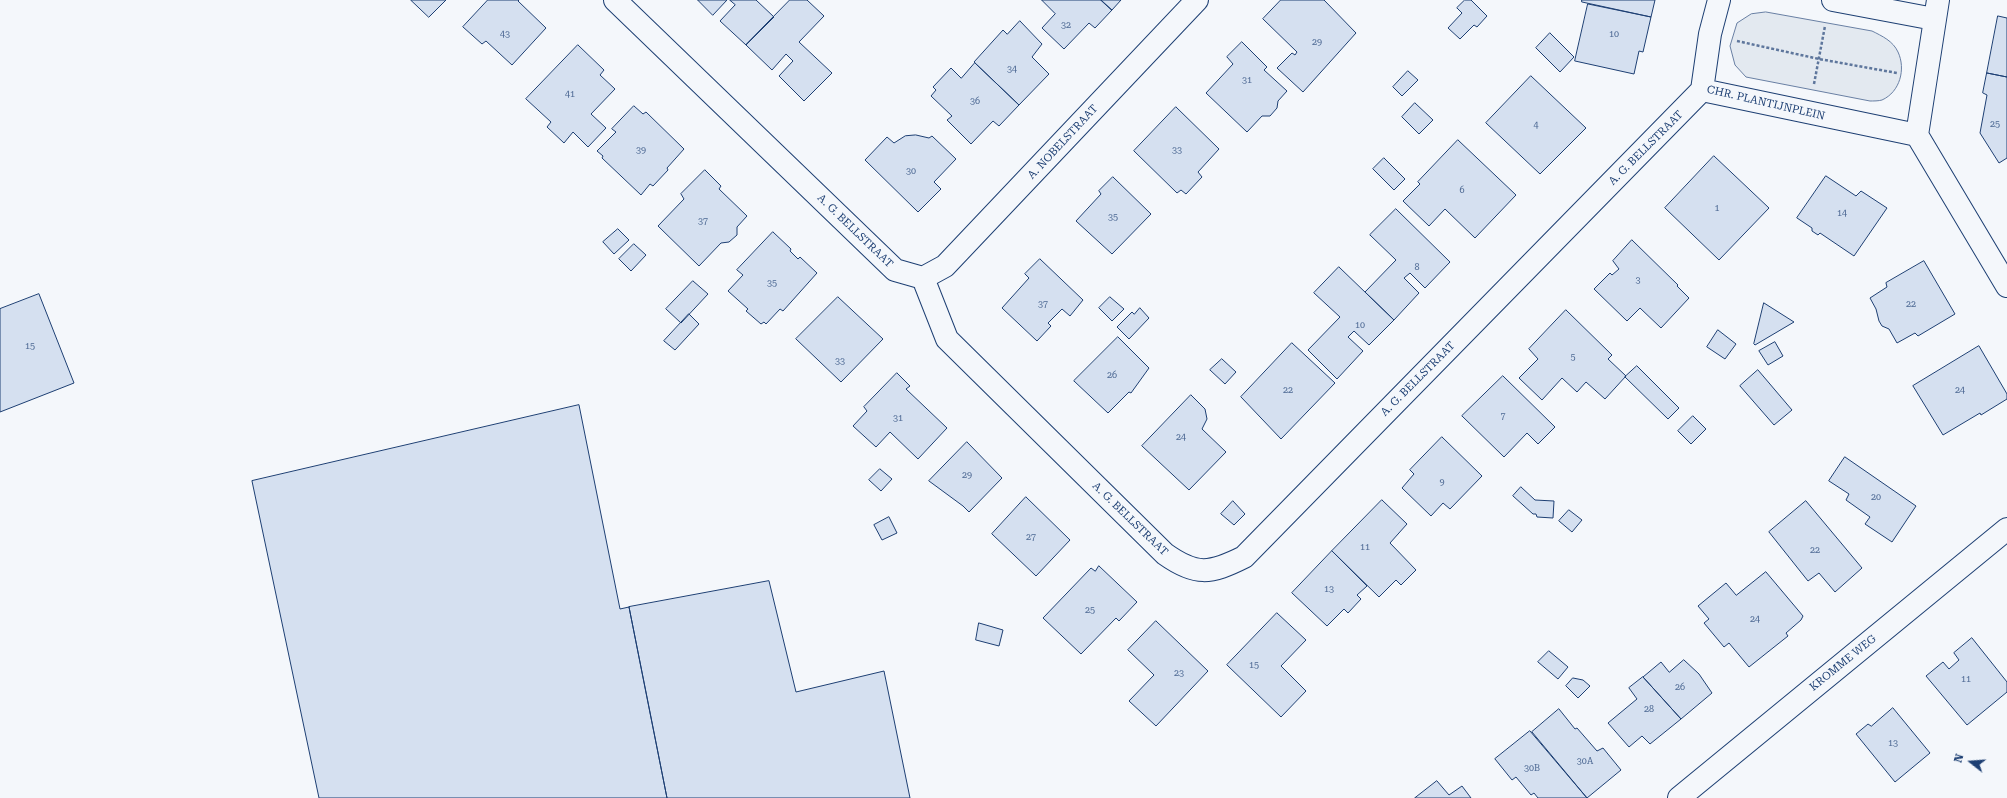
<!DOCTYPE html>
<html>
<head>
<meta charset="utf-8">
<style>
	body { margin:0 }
	#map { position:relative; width:2007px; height:798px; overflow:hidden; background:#f4f7fb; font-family:"Roboto Serif",serif }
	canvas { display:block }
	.north { position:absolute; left:1951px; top:742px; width:40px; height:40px; -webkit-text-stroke:3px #f4f7fb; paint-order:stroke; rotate:287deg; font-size:11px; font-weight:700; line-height:16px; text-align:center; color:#1d3f73 }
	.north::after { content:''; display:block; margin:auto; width:14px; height:18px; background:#1d3f73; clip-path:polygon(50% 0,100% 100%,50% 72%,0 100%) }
</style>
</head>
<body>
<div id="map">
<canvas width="2007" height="798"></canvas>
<div class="north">N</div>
</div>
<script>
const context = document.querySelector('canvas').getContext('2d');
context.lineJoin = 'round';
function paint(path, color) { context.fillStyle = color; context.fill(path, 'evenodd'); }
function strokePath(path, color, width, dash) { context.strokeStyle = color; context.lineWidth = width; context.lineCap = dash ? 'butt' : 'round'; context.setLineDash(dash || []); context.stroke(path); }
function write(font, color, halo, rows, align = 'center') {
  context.font = font + ' "Roboto Serif",serif'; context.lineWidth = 3; context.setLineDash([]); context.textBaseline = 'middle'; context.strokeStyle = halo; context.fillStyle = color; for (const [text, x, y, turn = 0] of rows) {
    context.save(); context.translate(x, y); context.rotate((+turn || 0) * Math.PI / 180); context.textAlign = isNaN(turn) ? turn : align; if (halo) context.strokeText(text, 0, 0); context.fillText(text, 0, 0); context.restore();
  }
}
const green = new Path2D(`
	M1766,12L1872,31C1882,36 1893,41 1898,52C1906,69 1900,92 1882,100C1879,101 1873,101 1870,101L1746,77L1735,65L1730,46L1737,23L1751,14Z`);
const building = new Path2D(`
	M411,0H446L429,17Z
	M488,0H519L518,1L546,28L512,65L486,41L482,44L463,27Z
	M698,0H727L713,15Z
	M730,0H756L774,17L746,45L720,21L735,5Z
	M790,0H807L824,16L799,42L832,73L804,101L779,76L793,61L786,54L772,70L746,45Z
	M1042,0H1101L1112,10L1095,28L1089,23L1064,49L1042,28L1055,14Z
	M1101,0H1121L1112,10Z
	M1281,0H1324L1356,33L1303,92L1277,68L1292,53L1295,55L1297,52L1263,19Z
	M1465,0H1471L1487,16L1477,27L1474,25L1460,39L1448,28L1462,13L1457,8Z
	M1582,0H1655L1651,17L1582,2Z
	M1588,4L1651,17L1643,52L1639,51L1634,74L1575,61Z
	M1998,16L2007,18V77L1987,73Z
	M1020,21L1042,44L1032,57L1049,74L1019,105L974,62L1003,30L1007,34Z
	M1550,33L1574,57L1560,72L1536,48Z
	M1242,42L1267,67L1264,70L1287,91L1278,101L1277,108L1270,116H1262L1247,132L1206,93L1233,64L1227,57Z
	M578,45L604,70L600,75L615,89L591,114L606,128L588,147L573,132L564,143L547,127L551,122L526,99Z
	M975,63L1019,105L999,126L993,121L971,144L947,120L952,116L931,96L936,90L933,87L951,68L961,78Z
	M1408,71L1418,80L1402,96L1393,87Z
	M1987,73L2007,77V158L1999,163L1980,133L1987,95L1983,93Z
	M1531,76L1586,128L1540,174L1486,123Z
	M1415,103L1433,120L1419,134L1402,117Z
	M634,106L643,114L646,112L684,149L667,168L668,170L653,186L650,184L641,195L602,158L603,156L597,151L616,132L612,129Z
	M1176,107L1219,149L1198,172L1202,177L1186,194L1181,190L1177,193L1134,151Z
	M916,135L929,138L932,136L956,159L934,182L941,189L918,212L865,160L887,137L894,143L905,136Z
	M1458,140L1516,195L1475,238L1445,209L1429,226L1403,201L1420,184L1418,182Z
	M1714,156L1769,208L1719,260L1665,208Z
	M1384,158L1405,179L1394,190L1373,169Z
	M705,170L721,186L719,189L747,216L737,227V235L729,242L721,243L699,266L658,226L684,199L681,194Z
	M1826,176L1856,196L1861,191L1887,208L1854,256L1820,233L1818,235L1812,231V228L1797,218Z
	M1113,177L1151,214L1112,254L1076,221L1101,194L1099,191Z
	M1396,209L1450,262L1425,288L1410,273L1404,278L1419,293L1394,320L1365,292L1396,260L1370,235Z
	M618,229L629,240L614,254L603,242Z
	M773,232L791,249L790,251L798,259L800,257L817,273L783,311L780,309L766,324L764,322L761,324L746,311L748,309L728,291L743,275L737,270Z
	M1632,240L1678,285L1677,286L1689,298L1661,328L1640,308L1627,321L1594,289L1610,273L1612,275L1619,269L1613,261Z
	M634,244L646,255L631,271L619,259Z
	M1040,259L1083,300L1070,316L1062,309L1048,323L1051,326L1037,341L1002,308L1029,278L1025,274Z
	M1924,261L1955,314L1918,336L1915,333L1897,343L1889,329L1882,326L1879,321L1876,309L1870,298L1887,287L1886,283Z
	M1339,267L1394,320L1369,345L1354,331L1348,337L1363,351L1337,379L1308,350L1340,317L1314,293Z
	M693,281L708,294L681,323L666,309Z
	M39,294L74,383L0,412V309Z
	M838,297L883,339L841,382L796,339Z
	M1110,297L1124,309L1112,321L1099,308Z
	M1764,303L1794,322L1755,345L1754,344Z
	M1140,308L1149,318L1129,339L1117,327L1132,312L1134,314Z
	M1566,310L1612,355L1608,359L1626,376L1605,399L1586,382L1577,392L1562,378L1542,400L1519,378L1538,359L1529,349Z
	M689,314L699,324L675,350L664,341Z
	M1718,330L1736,344L1725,359L1707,347Z
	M1118,337L1149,368L1131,393L1129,392L1108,413L1074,381Z
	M1775,342L1783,356L1768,365L1759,351Z
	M1292,343L1335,383L1281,439L1241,397Z
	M1979,346L2007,394V399L1981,415L1980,413L1943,435L1913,386Z
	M1222,359L1236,372L1225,384L1210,370Z
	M1637,366L1679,408L1668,419L1625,377Z
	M1758,370L1792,410L1774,425L1740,386Z
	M897,373L910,386L906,389L947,428L918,459L890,432L876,447L853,426L867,411L864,407Z
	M1503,376L1555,427L1538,444L1527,433L1504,457L1462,416Z
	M1191,395L1205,409L1207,419L1202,429L1226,452L1189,490L1142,446Z
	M579,405L620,609L629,607L667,798H319L252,481Z
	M1693,416L1706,429L1691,444L1678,431Z
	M1442,437L1482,476L1450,509L1443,503L1431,516L1402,488L1414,474L1410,470Z
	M967,442L1002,478L969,512L963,506L929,481Z
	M1845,457L1916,506L1892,542L1865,524L1870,517L1846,500L1849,494L1829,481Z
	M880,469L892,479L881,491L869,480Z
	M1521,487L1535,500L1554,501L1553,518L1537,517L1536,514H1533L1513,496Z
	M1026,497L1070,540L1036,576L992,534Z
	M1382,500L1407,524L1390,543L1416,570L1401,585L1396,580L1379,597L1332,551Z
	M1233,501L1245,514L1234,525L1221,514Z
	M1806,501L1862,568L1835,592L1819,573L1808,581L1769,532Z
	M1569,510L1582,520L1572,532L1559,521Z
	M889,517L897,533L882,540L874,525Z
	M1332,551L1367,586L1357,595L1361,599L1348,613L1344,609L1327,626L1292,593Z
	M1099,566L1137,602L1119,621L1116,618L1081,654L1043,618L1091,568L1095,571Z
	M1766,572L1803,616L1801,620L1786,633L1788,636L1749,667L1729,643L1724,647L1704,623L1709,619L1698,606L1726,583L1736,595Z
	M769,581L796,692L884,671L910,798H667L629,607Z
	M1277,613L1306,640L1281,666L1306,691L1281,717L1227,665Z
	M1156,621L1208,671L1156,726L1129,701L1154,675L1128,650Z
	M979,623L1003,630L999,646L976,640Z
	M1972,638L2007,682V692L1967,725L1926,676L1943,662L1949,669L1959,660L1954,653Z
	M1549,651L1568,667L1558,679L1538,662Z
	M1684,660L1699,674L1712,693L1681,719L1643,677L1661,662L1669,672Z
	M1643,677L1681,719L1650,744L1642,736L1629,747L1608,723L1637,699L1629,688Z
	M1573,678L1583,680L1590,686L1578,698L1566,686Z
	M1893,708L1930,753L1895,782L1856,734L1868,724L1871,726Z
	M1559,709L1575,729L1577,728L1597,751L1603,748L1621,770L1587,798L1532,732Z
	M1530,731L1587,798H1538L1534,793L1531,795L1516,777L1512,780L1495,759Z
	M1437,781L1449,795L1462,786L1471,798H1415Z`);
const path = new Path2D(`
	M1737,41L1819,59L1897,73
	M1814,84L1825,26`);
const street = new Path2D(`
	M615,0L895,270L923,278
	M1719,0L1710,34L1702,90L1917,135
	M1833,0L1934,19
	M1917,135L2007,286
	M1917,135L1938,0
	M923,278L947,339L1165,554C1196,576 1210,574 1244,557L1702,90
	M923,278L945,266L1197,0
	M1679,798L2007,529`);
const numberNames = [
	["32",1066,25],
	["43",505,34],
	["10",1614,34],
	["29",1317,42],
	["34",1012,69],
	["31",1247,80],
	["41",570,94],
	["36",975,101],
	["25",1995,124],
	["4",1536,125],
	["39",641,150],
	["33",1177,150],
	["30",911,171],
	["6",1462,190],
	["1",1717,208],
	["14",1842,213],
	["35",1113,217],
	["37",703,221],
	["8",1417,267],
	["3",1638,280],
	["35",772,283],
	["37",1043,304],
	["22",1911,304],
	["10",1360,325],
	["15",30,346],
	["5",1573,357],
	["33",840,361],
	["26",1112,375],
	["22",1288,390],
	["24",1960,390],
	["7",1503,416],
	["31",898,418],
	["24",1181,437],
	["29",967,475],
	["9",1442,482],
	["20",1876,497],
	["27",1031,537],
	["11",1365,547],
	["22",1815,550],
	["13",1329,589],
	["25",1090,610],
	["24",1755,619],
	["15",1254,665],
	["23",1179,673],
	["11",1966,679],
	["26",1680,687],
	["28",1649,709],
	["13",1893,743],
	["30A",1585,761],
	["30B",1532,768]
];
const streetNames = [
	["CHR. PLANTIJNPLEIN",1766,103,13],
	["A. NOBELSTRAAT",1063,142,-47],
	["A. G. BELLSTRAAT",1646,148,-45],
	["A. G. BELLSTRAAT",855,231,44],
	["A. G. BELLSTRAAT",1418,379,-45],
	["A. G. BELLSTRAAT",1130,519,44],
	["KROMME WEG",1843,663,-39]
];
paint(green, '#e3e9f0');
strokePath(green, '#687fa3', 1);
paint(building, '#d5e0f0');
strokePath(building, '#1d3f73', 1);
strokePath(street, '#1d3f73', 24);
strokePath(path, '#5e769c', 2.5, [3, 2]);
strokePath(street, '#f4f7fb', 22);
write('9px', '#4b6792', null, numberNames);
write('11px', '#1d3f73', '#f4f7fb', streetNames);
</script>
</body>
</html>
